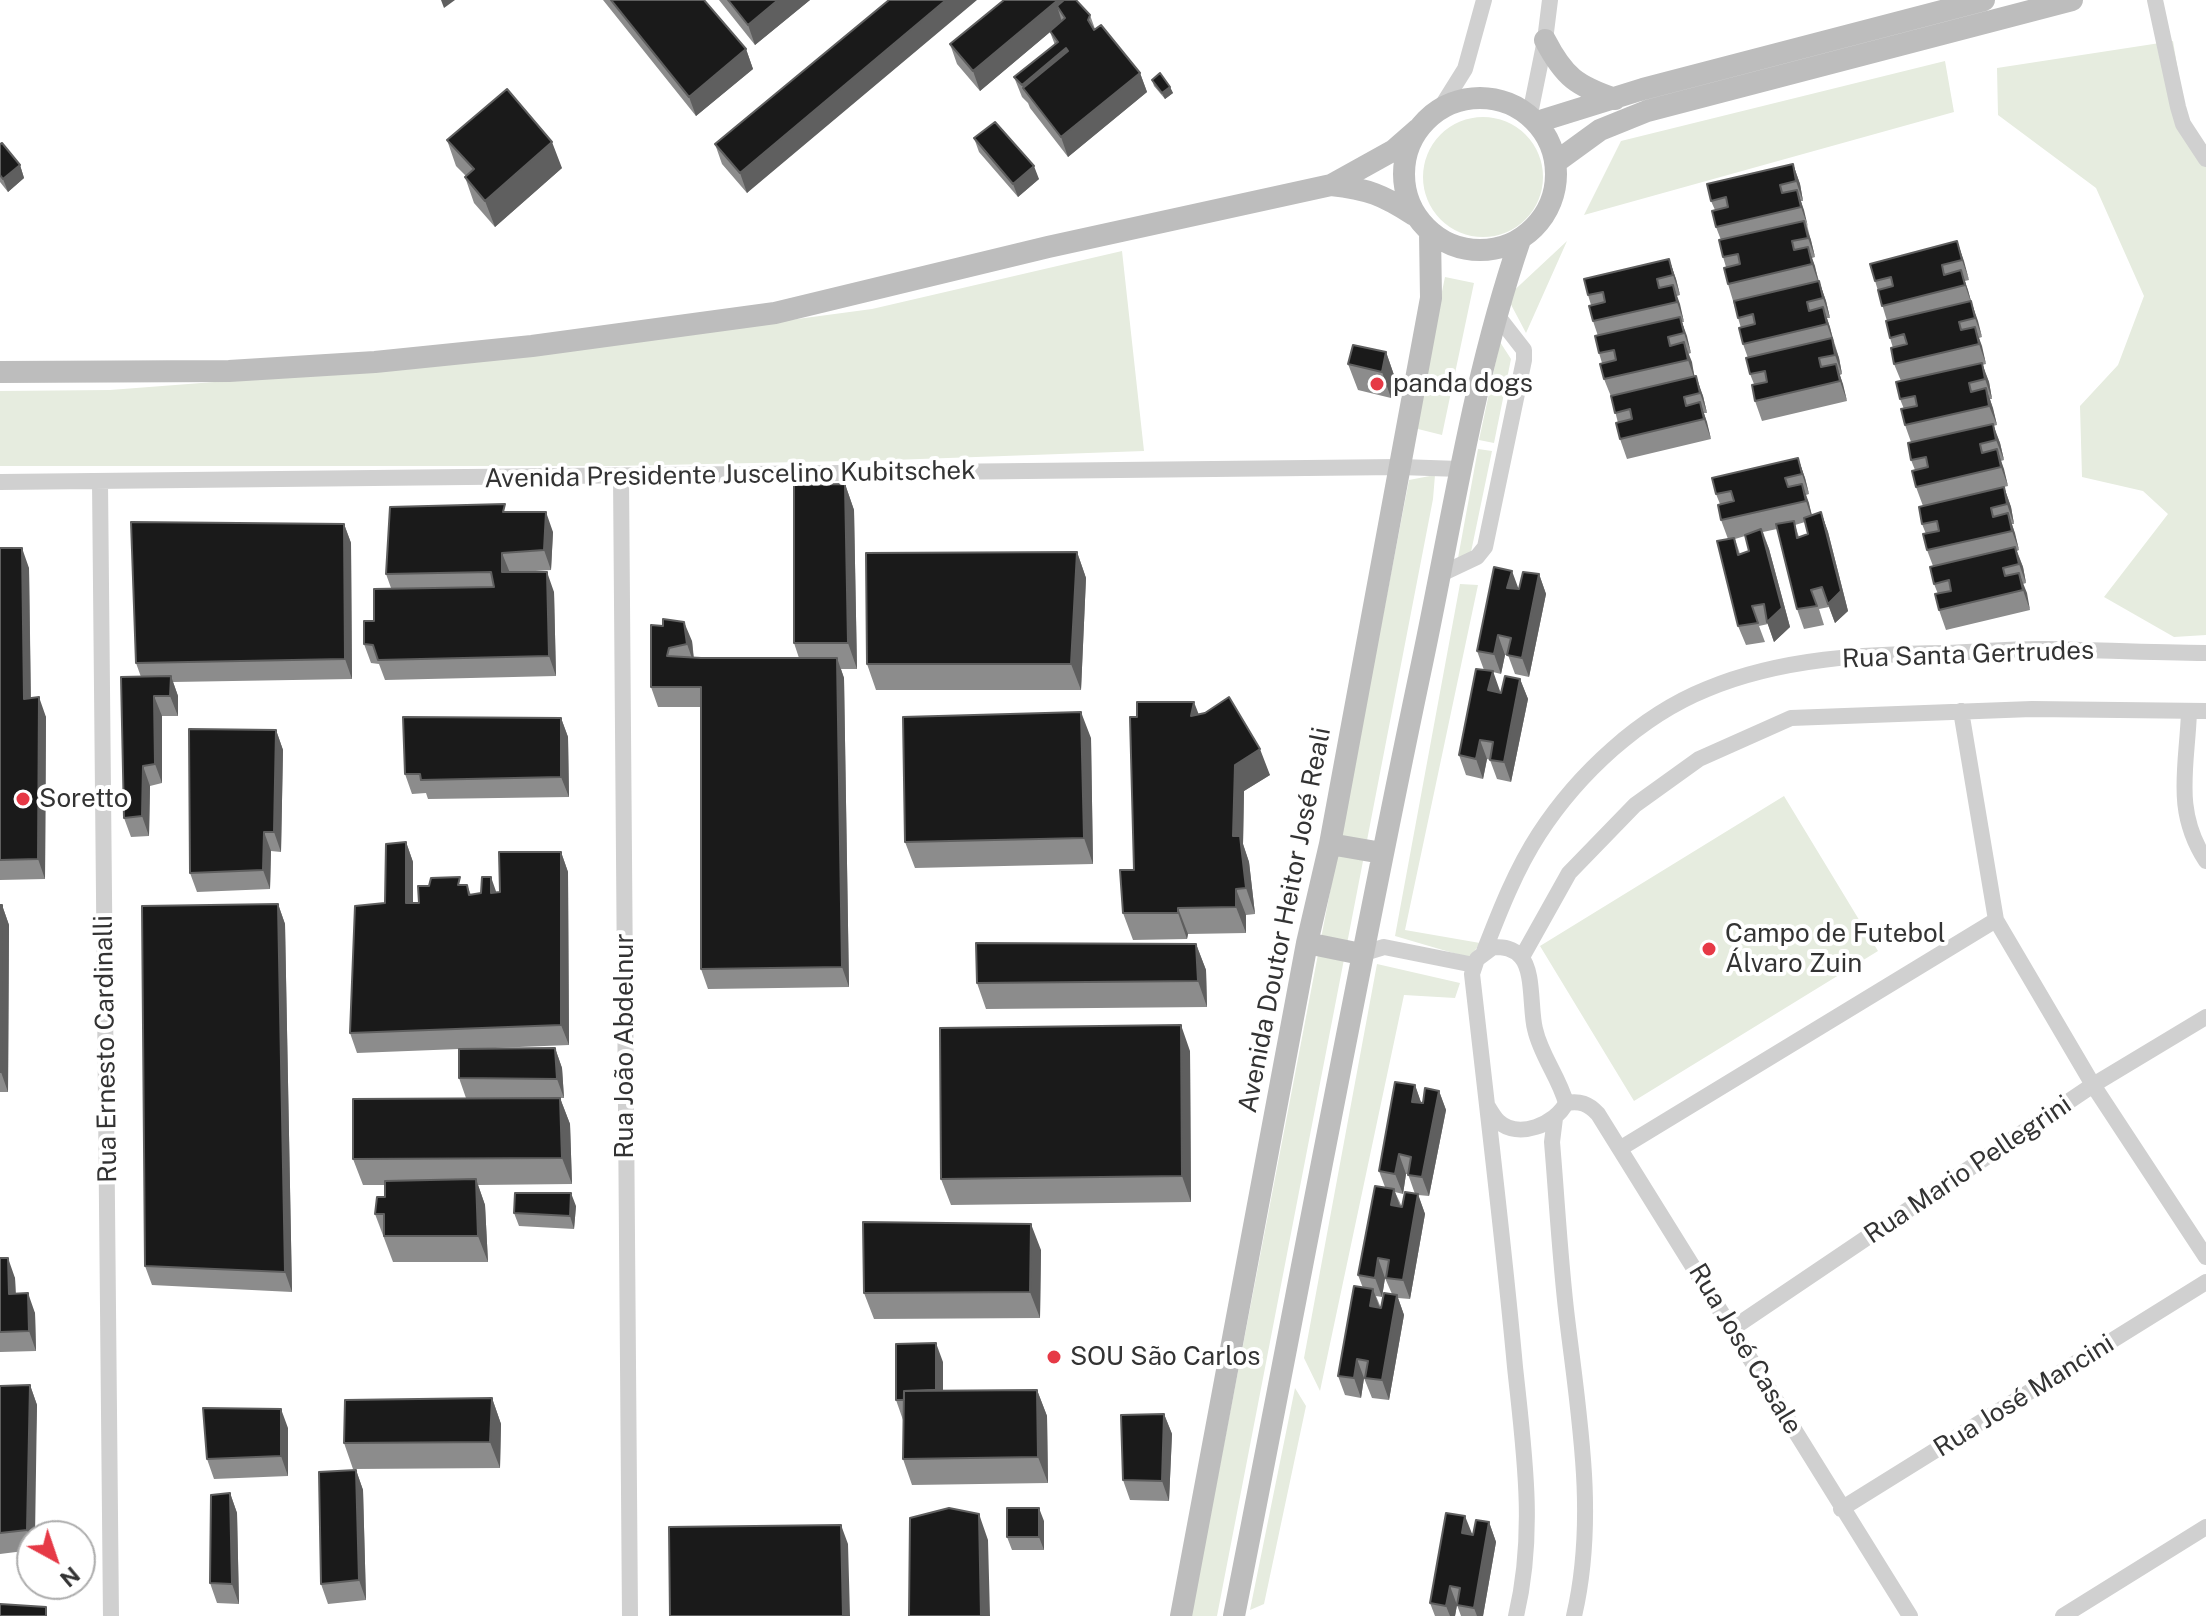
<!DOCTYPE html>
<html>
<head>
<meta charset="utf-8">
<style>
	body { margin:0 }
	#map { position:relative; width:2206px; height:1616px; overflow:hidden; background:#fff; font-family:"Public Sans",sans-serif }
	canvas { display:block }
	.north { position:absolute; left:16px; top:1520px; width:80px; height:80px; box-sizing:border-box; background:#fff; border:2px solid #adadad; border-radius:50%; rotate:140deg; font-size:22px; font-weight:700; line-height:32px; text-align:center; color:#333 }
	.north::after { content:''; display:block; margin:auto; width:28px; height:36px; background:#e63946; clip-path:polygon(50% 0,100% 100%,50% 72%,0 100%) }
</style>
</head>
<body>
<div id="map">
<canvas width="2206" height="1616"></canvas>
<div class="north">N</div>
</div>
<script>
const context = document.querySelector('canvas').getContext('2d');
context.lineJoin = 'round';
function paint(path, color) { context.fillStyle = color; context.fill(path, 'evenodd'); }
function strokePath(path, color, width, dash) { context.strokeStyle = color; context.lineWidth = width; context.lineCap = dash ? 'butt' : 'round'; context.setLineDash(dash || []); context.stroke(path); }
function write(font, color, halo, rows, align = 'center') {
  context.font = font + ' "Public Sans",sans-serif'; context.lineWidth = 8; context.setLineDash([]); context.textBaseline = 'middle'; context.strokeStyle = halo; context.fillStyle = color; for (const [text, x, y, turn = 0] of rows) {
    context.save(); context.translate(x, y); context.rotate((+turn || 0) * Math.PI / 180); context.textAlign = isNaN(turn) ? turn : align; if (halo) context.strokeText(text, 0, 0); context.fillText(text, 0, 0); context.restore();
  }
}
const green = new Path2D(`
	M2173,41L2186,119L2206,145V635L2174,637L2104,597L2168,514L2143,491L2082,477L2080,406L2118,365L2144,296L2096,188L1998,115L1997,68Z
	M1945,61L1954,112L1584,215L1621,141Z
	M1423 177a60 60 0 1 1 120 0a60 60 0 1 1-120 0Z
	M1567,241L1526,333L1507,297Z
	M1122,251L1144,451L892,460L615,466H0V391L110,390L475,362L872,309Z
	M1445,277L1474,283L1442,435L1414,428Z
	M1500,342L1511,359L1494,443L1479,440Z
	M1478,449L1492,451L1471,552L1458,558Z
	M1435,475L1433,499L1217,1616H1191L1409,480Z
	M1460,584L1478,585L1405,930L1480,943L1470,958L1395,936Z
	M1784,796L1878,951L1634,1101L1540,946Z
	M1377,964L1460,983L1455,998L1404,995L1320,1391L1304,1358Z
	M1295,1388L1306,1406L1264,1604L1250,1610Z`);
const street = new Path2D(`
	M2155,0L2178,107L2183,124L2206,159
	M1440,109L1465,69L1484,0
	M1530,114L1545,40L1550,0
	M621,476L630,1616
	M0,482L1400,467L1460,469
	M100,482L111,1616
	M1441,574L1477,557L1485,547L1524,360V350L1496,314
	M1961,711L1996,920L2093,1085L2206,1257
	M2189,712C2187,768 2173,810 2206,861
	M1493,947C1504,947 1513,948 1521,957C1534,971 1530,1010 1535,1029C1541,1056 1559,1077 1566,1103C1556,1124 1518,1140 1498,1121C1494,1117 1490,1110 1487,1105L1472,974L1477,959Z
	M1361,954L1384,947L1474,965
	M1483,954C1499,913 1515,871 1539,834C1578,774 1640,716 1707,689C1781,658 1866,654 1945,653C1980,652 2014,648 2048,649C2101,650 2153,653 2206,653
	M1522,957L1569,873L1635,805L1699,759L1791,718L2032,709L2206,711
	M1566,1103C1580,1101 1588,1103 1598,1114L1910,1616
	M1487,1105C1497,1192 1507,1279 1515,1367C1524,1451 1536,1533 1516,1616
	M1555,1118L1552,1142C1557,1201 1560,1260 1567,1318C1579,1417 1597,1518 1574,1616
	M1621,1148L1996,920
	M1733,1328L2093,1085L2206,1017
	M1841,1509L2206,1282
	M2063,1616L2206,1527`);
const secondary = new Path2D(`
	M1545,40C1564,77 1577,86 1615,99
	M1404 174a76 76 0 1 1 152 0a76 76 0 1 1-152 0Z
	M1537,122L1643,89L1984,0
	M1556,162L1600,130L1647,111L2072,0
	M1331,185C1368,189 1383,195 1414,215
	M0,372L229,371L375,362L532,346L775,313L1048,247L1331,185L1394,150L1418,129
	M1330,844L1382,853
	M1307,943L1361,954
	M1181,1616L1307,943L1330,844L1431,298L1430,233
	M1234,1616C1296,1302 1354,987 1420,673C1451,528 1472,380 1520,240`);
const wall = new Path2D(`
	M603,0H704L746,49L753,69L696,116Z
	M719,0H810L755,45Z
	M889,0L747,193L722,164L715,144Z
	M1076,0L1090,15L1095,29L1140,73L1147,92L1068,157L1030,108L1028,103L1022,97L1014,77L1055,45L1050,32L980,91L957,64L950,44Z
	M1152,80L1170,87L1173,93L1165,99L1154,86Z
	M974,138L1039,179L1018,197L979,152Z
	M447,140L562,168L495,227L474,203L465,177L466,176L456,166Z
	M0,144L20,165L24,178L8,192L0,182Z
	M1793,164L1800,184L1803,201H1801L1815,257L1812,258L1819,281L1826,301L1830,318H1827L1839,358L1842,374L1840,375L1847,401L1762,421L1755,401L1754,384L1750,374L1748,358L1743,344L1741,328L1728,284L1726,267L1723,257L1721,240L1716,227L1715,210L1711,201Z
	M1957,241L1969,280L1965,281L1982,337L1979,338L1986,364L1982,365L1989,382L1992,399H1990L1997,425L1993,426L2000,443L2004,460L2001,461L2008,486L2004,487L2011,507L2014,524H2012L2019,550L2017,551L2023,567L2026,583L2023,584L2030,610L1946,630L1939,610L1938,594L1934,584L1933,566L1927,550L1926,534L1922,524L1923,506L1916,487L1915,470L1911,460V442L1905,425L1904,409L1900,399L1901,381L1894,364L1893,348L1890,338L1887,321L1870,264Z
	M1669,259L1676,279L1680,295L1677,296L1684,322H1682L1691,353L1688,354L1695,377L1703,396L1707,413H1704L1711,439L1627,459L1620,439L1618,423L1612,399L1604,379L1602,363L1599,353L1598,336L1593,321L1591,305L1588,295Z
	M1386,352L1395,378L1391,398L1358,390L1348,364Z
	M1798,458L1805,478L1809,494L1806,495L1812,515L1821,512L1828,532L1848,611L1835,623L1829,607L1819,609L1824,625L1804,629L1797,609L1777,529L1763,532L1769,549L1790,627L1774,642L1768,624L1759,626L1765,642L1746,645L1738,626L1728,539L1721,520L1720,504L1716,494ZM1805,522L1808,534L1799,537L1795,525ZM1745,536L1749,551L1740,554L1735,539Z
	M845,484L854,510L857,669H841L844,678L849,987L708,989L701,969V707H658L651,687V625L692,641L694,658H799L794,643Z
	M508,512L553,532L551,570L520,572L554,592L556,676L385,680L379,664L371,663L364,644L374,621L391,588L386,574Z
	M344,524L351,543L352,679L173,682L178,696V716H162V783L150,786L149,836L131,837L124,818L141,677L136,663Z
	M0,548L29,568L31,698L46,717L45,879L0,880Z
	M1077,552L1086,578L1081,690H876L867,664Z
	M1539,574L1546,594L1529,677L1515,674L1508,655H1505L1501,674L1493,672L1499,693H1501L1520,679L1528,699L1511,782L1497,779L1490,760L1487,759L1483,779L1466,775L1459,755L1484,670L1477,651L1518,589Z
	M1199,714L1270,775L1244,791L1243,844L1249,862L1255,914L1246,915V933L1188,934L1187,939L1133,940L1123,913L1134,870Z
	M561,718L568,737L569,797L428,799L426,793L412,794L405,774Z
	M276,730L283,750L281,852L271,851L270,889L197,892L190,873Z
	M1091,738L1093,864L915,868L905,842Z
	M406,842L413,862V903H419L463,885H467L471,895L500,892L561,852L568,872L569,1045L470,1049L555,1048L562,1068L564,1098H466L459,1078V1049L357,1053L350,1033L385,903Z
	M278,904L285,924L292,1292L152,1285L145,1266Z
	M0,905H2L9,925L8,1092H0Z
	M1196,944L1206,970L1207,1007L986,1009L977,983Z
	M1190,1051L1191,1202L951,1205L941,1179Z
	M1415,1085L1421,1103L1439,1091L1446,1110L1429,1196L1418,1195L1425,1214L1410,1299L1398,1298L1404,1315L1389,1400L1372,1398L1364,1378L1361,1398L1345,1395L1338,1376L1363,1288L1358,1275L1385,1187L1379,1171ZM1406,1174H1408L1415,1194L1402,1207L1395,1192L1403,1194ZM1385,1278L1392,1294L1381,1308L1376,1296L1382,1297Z
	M560,1098L570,1124L572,1184L478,1185L485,1205L488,1262H393L375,1214L385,1197V1185H363L353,1159Z
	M576,1206L574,1229L519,1226L514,1213Z
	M1041,1250L1040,1318L874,1319L864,1293Z
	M0,1258L15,1278L16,1293L35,1313L36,1351L0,1352Z
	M943,1362V1390H1037L1047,1416L1048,1483L912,1485L903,1459V1420L896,1400Z
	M30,1385L37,1405L32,1550L0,1554V1386Z
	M492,1398L501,1424L500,1468L353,1469L344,1443Z
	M1164,1414L1172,1434L1169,1501L1130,1500L1123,1480Z
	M288,1428V1476L214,1479L207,1459Z
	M356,1470L363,1490L366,1600L328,1604L321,1584Z
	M230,1493L237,1513L239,1604L217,1603L210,1583Z
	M1044,1521V1550H1012L1007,1537Z
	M1489,1522L1496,1542L1483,1616H1461L1457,1605L1455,1616H1435L1430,1603L1472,1535Z`);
const shadedWall = new Path2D(`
	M441,0H455L444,8Z
	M778,0H810L755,45L748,25Z
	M946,0H977L747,193L740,173Z
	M1058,0H1075L1057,6L1062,22L980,91L973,71Z
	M1066,48L1073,68L1024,91L1022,85Z
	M746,49L753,69L696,116L689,97Z
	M1140,73L1147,92L1068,157L1061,137Z
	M1170,87L1173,93L1165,99L1162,93Z
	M552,142L562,168L495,227L485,201Z
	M1793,164L1800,184L1803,201L1796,181Z
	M20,165L24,178L8,192L3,179Z
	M1034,166L1039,179L1018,197L1013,184Z
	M1797,190L1804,210L1808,227L1801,207Z
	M1804,221L1811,240L1815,257L1808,238Z
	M1957,241L1964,261L1969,280L1962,260Z
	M1808,247L1815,266L1819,284L1812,264Z
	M1669,259L1676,279L1680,295L1673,275Z
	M1961,270L1968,290L1972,305L1965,285Z
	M1819,281L1826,301L1830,318L1823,298Z
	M1673,285L1680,304L1684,322L1677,302Z
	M1971,301L1978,321L1982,337L1975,318Z
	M1823,307L1830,327L1834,344L1827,324Z
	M1680,317L1687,336L1691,353L1684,333Z
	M1975,327L1982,346L1986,364L1979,344Z
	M1832,338L1839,358L1842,374L1835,355Z
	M1684,342L1692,362L1695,380L1688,360Z
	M1386,352L1395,378L1391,398L1382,372Z
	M1982,363L1989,382L1992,399L1985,379Z
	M1836,364L1843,384L1847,401L1840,381Z
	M1696,376L1703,396L1707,413L1700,393Z
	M1986,388L1993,408L1997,425L1989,406Z
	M1700,402L1707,422L1711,439L1704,419Z
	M1993,424L2000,443L2004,460L1996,440Z
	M1997,449L2004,469L2008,486L2001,467Z
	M1798,458L1805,478L1809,494L1802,474Z
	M845,484L854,510L857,669L848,643Z
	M1802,484L1809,503L1813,521L1806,501Z
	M2004,487L2011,507L2014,524L2007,504Z
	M546,512L553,532L551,570L544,550Z
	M1821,512L1828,532L1848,611L1835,623L1828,604Z
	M2008,513L2015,533L2019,550L2012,531Z
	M344,524L351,543L352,679L345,659Z
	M1761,529L1769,549L1790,627L1774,642L1767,622Z
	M2015,547L2023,567L2026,583L2019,564Z
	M22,548L29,568L31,719L24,699Z
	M1077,552L1086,578L1081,690L1071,664Z
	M502,553L510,573L502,572Z
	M1512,571L1519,590L1507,588Z
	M547,572L554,592L556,676L549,656Z
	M2019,573L2027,593L2030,610L2023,590Z
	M1539,574L1546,594L1529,677L1522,658Z
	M684,622L692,641L694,664L687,644Z
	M1498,635L1505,655L1501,674L1494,654Z
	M837,658L844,678L849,987L842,967Z
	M1493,671L1500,691L1495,710L1488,690Z
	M171,676L178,696V716L170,696Z
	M1520,679L1528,699L1511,782L1504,762Z
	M154,696L162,716V783L155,764Z
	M39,697L46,717L45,879L38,859Z
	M1194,702L1204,728L1191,716Z
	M1081,712L1091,738L1093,864L1084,838Z
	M561,718L568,737L569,797L561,777Z
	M276,730L283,750L281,852L274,832Z
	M1480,740L1487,759L1483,779L1476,759Z
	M1260,749L1270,775L1244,791L1243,844L1249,862L1255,914L1246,888L1233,836L1235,765Z
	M143,766L150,786L149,836L142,816Z
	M264,832L271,851L270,889L263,870Z
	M406,842L413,862V923L406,903Z
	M561,852L568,872L569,1045L561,1025Z
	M491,877L498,897L491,893Z
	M1236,889L1246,915V933L1236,907Z
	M278,904L285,924L292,1292L285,1272Z
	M2,905L9,925L8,1092L1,1072Z
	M1178,908L1188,934L1187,939L1178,913Z
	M1196,944L1206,970L1207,1007L1198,981Z
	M1181,1025L1190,1051L1191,1202L1182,1176Z
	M555,1048L562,1068L564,1098L557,1079Z
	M1415,1085L1422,1105L1412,1102Z
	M1439,1091L1446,1110L1429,1196L1422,1177Z
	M560,1098L570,1124L572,1184L562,1158Z
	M1399,1154L1406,1174L1403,1194L1395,1174Z
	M476,1179L485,1205L488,1262L478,1236Z
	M1394,1189L1401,1209L1391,1205Z
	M571,1193L576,1206L574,1229L570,1216Z
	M1418,1194L1425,1214L1410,1299L1403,1280Z
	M1031,1224L1041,1250L1040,1318L1030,1292Z
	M8,1258L15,1278L16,1313L9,1294Z
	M1378,1258L1385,1278L1382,1297L1375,1278Z
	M1373,1289L1380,1309L1370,1306Z
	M28,1293L35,1313L36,1351L29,1331Z
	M1397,1295L1404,1315L1389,1400L1382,1380Z
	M936,1343L943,1362V1417L936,1397Z
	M1357,1359L1364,1378L1361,1398L1354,1378Z
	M30,1385L37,1405L35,1536H32V1544L27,1530Z
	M1037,1390L1047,1416L1048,1483L1038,1457Z
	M492,1398L501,1424L500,1468L490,1442Z
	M281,1409L288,1428V1476L281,1456Z
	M1164,1414L1172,1434L1169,1501L1162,1481Z
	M356,1470L363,1490L366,1600L359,1580Z
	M230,1493L237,1513L239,1604L232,1584Z
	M1039,1508L1044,1521V1550L1039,1537Z
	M979,1514L988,1540L990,1616H981Z
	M1465,1516L1473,1536L1462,1533Z
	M1489,1522L1496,1542L1483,1616H1477L1474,1608Z
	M841,1525L848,1544L850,1616H843Z
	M1450,1586L1457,1605L1455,1616H1450L1446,1606Z`);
const building = new Path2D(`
	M611,0H704L746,49L689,97Z
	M728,0H778L748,25Z
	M889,0H946L740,173L715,144Z
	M1004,0H1058L973,71L950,44Z
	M1064,0H1076L1090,15L1088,20L1094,30L1101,25L1140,73L1061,137L1023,88L1068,51L1066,48L1022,85L1014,77L1058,42L1050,31L1065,18L1057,6Z
	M1160,73L1170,87L1162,93L1152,80Z
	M507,89L552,142L485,201L465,177L474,169L447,140Z
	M995,122L1034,166L1013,184L974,138Z
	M2,143L20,165L3,179L0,175V144Z
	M1793,164L1796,181L1780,185L1782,193L1797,190L1801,207L1716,227L1712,211L1728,207L1726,197L1711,201L1707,184Z
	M1804,221L1808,238L1792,241L1794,250L1808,247L1812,264L1728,284L1724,268L1740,264L1738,254L1723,257L1719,240Z
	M1957,241L1962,260L1942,265L1944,275L1961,270L1965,285L1882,306L1878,290L1893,286L1891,277L1875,281L1870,264Z
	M1669,259L1673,275L1657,279L1659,288L1673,285L1677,302L1593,321L1589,306L1605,302L1603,292L1588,295L1584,279Z
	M1819,281L1823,298L1807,302L1809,311L1823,307L1827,324L1743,344L1739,328L1755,324L1753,314L1738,318L1734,301Z
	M1971,301L1975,318L1959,322L1961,330L1975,327L1979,344L1894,364L1891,348L1907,344L1904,334L1890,338L1886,321Z
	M1680,317L1684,333L1668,337L1670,346L1684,342L1688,360L1604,379L1600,364L1616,360L1614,350L1599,353L1595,336Z
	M1832,338L1835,355L1819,358L1821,367L1836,364L1840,381L1755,401L1752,385L1767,382L1765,371L1750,374L1746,358Z
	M1353,345L1386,352L1382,372L1348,364Z
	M1982,363L1985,379L1969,383L1971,392L1986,388L1989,406L1905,425L1901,409L1917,406L1915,396L1900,399L1896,382Z
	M1696,376L1700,393L1684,397L1686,406L1700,402L1704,419L1620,439L1616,423L1632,419L1630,409L1615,413L1611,396Z
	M1993,424L1996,440L1980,444L1982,453L1997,449L2001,467L1916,487L1912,471L1928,467L1926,457L1911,460L1908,443Z
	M1798,458L1802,474L1785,478L1788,487L1802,484L1806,501L1721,520L1718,505L1734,501L1731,491L1716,494L1712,478Z
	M845,484L848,643H794V485Z
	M2004,487L2007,504L1991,508L1993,517L2008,513L2012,531L1927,550L1923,534L1939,531L1937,521L1922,524L1919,507Z
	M505,504L503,512H546L544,550L502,553V572H547L549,656L378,660L373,645L364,644V621H374V589L494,587L491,572L386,574L390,507Z
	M1821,512L1841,591L1828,604L1822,587L1811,590L1817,606L1797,609L1776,524L1794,521L1797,538L1808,534L1804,518Z
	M131,522L344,524L345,659L136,663Z
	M1761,529L1782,608L1767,622L1764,604L1752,606L1758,623L1738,626L1717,541L1734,538L1738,555L1749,551L1745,535Z
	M2015,547L2019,564L2003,568L2005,576L2019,573L2023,590L1939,610L1935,594L1951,591L1949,580L1934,584L1930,567Z
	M0,548H22L24,699L39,697L38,859L0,860Z
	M1077,552L1071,664H867L866,553Z
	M1494,567L1512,571L1507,588L1519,589L1523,572L1539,574L1522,658L1507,655L1511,638L1498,635L1494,654L1477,651Z
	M663,619L684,622L687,644L669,648L667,656L701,658H837L842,967L701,969V687H651V625L663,626Z
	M1476,669L1493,671L1488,690L1501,693L1505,676L1520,679L1504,762L1490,760L1493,742L1480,740L1476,759L1459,755Z
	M171,676L170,696H154L155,764L143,766L142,816L124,818L121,677Z
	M1229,697L1260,749L1235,765L1233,836H1240L1246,888L1236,889V907L1178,908V913H1123L1120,870H1134L1130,717H1137V702H1194L1191,716L1205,713Z
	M1081,712L1084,838L905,842L903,717Z
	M403,717L561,718V777L421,780L420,774H405Z
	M189,729L276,730L274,832H264L263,870L190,873Z
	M406,842V903H419L418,886H429L431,878L460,877L458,885H467L469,895L481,893L482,877H491V893L500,892L499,852H561V1025L350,1033L355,906L385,903L386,844Z
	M278,904L285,1272L145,1266L142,906Z
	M0,905H2L1,1072H0Z
	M976,943L1196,944L1198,981L977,983Z
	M1181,1025L1182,1176L941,1179L940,1028Z
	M555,1048L557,1079L459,1078V1049Z
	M1395,1082L1415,1085L1412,1102L1423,1103L1425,1088L1439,1091L1422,1177L1408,1175L1411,1157L1399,1154L1395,1174L1379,1171Z
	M560,1098L562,1158L353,1159V1099Z
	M476,1179L478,1236H384V1214H375L377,1197H385V1181Z
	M1375,1186L1394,1189L1391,1205L1402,1207L1405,1192L1418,1194L1403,1280L1386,1278L1389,1260L1378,1258L1375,1278L1358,1275Z
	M515,1193H571L570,1216L514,1213Z
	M863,1222L1031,1224L1030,1292L864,1293Z
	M0,1258H8L9,1294L28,1293L29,1331L0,1332Z
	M1354,1286L1373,1289L1370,1306L1381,1308L1384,1293L1397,1295L1382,1380L1365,1378L1368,1361L1357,1359L1354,1378L1338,1376Z
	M936,1343V1390L904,1391V1400H896V1344Z
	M30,1385L27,1530L0,1533V1386Z
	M1037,1390L1038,1457L903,1459L904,1391Z
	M492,1398L490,1442L344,1443L345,1400Z
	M203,1408L281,1409V1456L207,1459Z
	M1164,1414L1162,1481L1123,1480L1121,1415Z
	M356,1470L359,1580L321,1584L319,1472Z
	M230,1493L232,1584L210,1583L211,1495Z
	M949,1508L979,1514L981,1616H909L910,1518Z
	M1007,1508H1039V1537H1007Z
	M1446,1513L1465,1516L1462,1533L1473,1535L1476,1520L1489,1522L1474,1608L1457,1605L1460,1588L1450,1586L1446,1606L1430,1603Z
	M841,1525L843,1616H670L669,1527Z
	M0,1604L46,1607V1616H0Z`);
const markers = [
	[1377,384,8,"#e63946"],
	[23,799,8,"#e63946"],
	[1709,949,8,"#e63946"],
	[1054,1357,8,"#e63946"]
];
const poiNames = [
	["panda dogs",1393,384],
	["Soretto",39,799],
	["Campo de Futebol",1725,934],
	["Álvaro Zuin",1725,964],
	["SOU São Carlos",1070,1357]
];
const streetNames = [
	["Avenida Presidente Juscelino Kubitschek",730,475,-1],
	["Rua Santa Gertrudes",1968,655,-2],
	["Avenida Doutor Heitor José Reali",1285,920,-79],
	["Rua João Abdelnur",625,1046,-90],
	["Rua Ernesto Cardinalli",106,1049,-91],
	["Rua Mario Pellegrini",1968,1170,-34],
	["Rua José Casale",1745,1349,59],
	["Rua José Mancini",2024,1396,-32]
];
paint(green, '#e6ecdf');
strokePath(street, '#d0d0d0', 16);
strokePath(secondary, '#bdbdbd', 22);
paint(wall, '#8c8c8c');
paint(shadedWall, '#5f5f5f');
paint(building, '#1a1a1a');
strokePath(building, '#5f5f5f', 2);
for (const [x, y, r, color] of markers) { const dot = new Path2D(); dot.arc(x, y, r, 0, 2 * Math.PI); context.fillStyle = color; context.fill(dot); strokePath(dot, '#fff', 3); }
write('26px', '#333', '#fff', poiNames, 'left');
write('26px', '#333', '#fff', streetNames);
</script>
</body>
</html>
